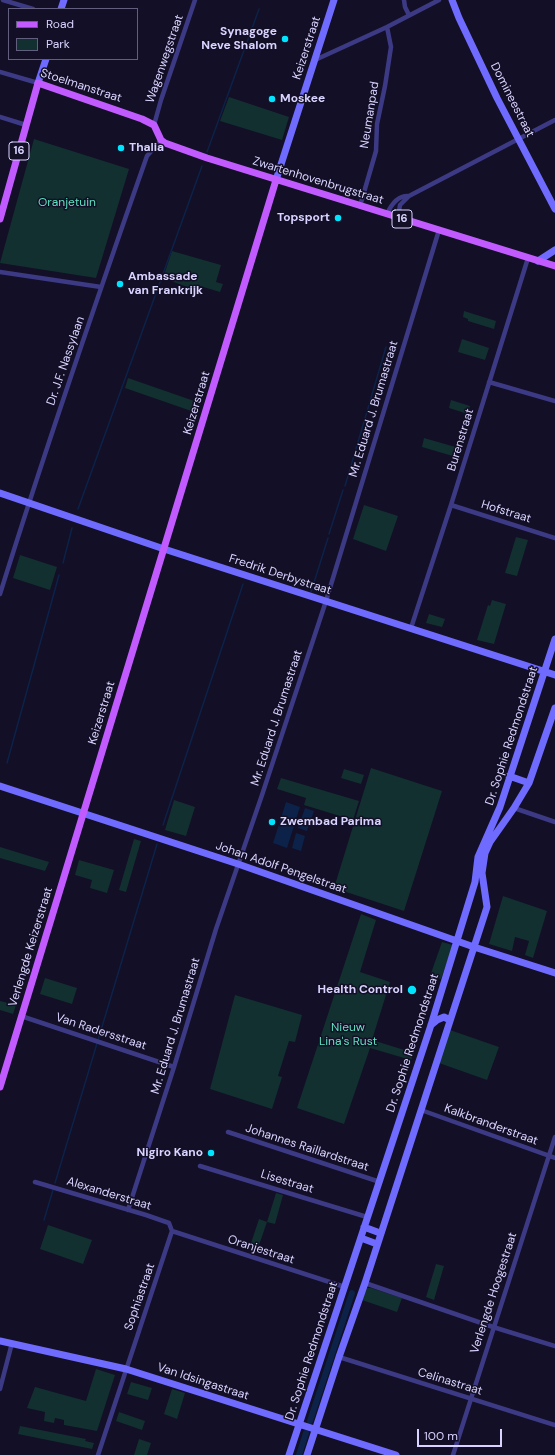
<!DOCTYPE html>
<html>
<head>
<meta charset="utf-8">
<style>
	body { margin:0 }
	#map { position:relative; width:555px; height:1455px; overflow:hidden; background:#130f26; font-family:"DM Sans",sans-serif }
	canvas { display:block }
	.legend { position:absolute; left:8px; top:8px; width:130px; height:52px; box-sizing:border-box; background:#130f26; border:1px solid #625e7d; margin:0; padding:5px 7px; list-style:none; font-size:12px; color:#d9d4ff }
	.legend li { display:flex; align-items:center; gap:8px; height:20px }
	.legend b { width:20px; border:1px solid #625e7d }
	.scale { position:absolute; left:417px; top:1429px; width:85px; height:18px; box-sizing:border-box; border:2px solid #d9d4ff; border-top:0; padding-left:5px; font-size:12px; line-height:14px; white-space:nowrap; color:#d9d4ff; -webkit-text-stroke:3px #130f26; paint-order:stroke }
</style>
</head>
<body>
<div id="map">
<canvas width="555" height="1455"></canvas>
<ul class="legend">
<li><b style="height:5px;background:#c25bff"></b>Road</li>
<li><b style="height:11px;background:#12302f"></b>Park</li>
</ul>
<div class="scale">100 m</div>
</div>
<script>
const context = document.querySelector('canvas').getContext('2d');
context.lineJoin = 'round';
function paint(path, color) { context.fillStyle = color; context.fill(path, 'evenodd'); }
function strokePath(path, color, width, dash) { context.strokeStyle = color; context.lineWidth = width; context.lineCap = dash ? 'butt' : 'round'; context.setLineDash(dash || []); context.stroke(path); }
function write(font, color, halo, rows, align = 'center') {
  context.font = font + ' "DM Sans",sans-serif'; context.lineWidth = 3; context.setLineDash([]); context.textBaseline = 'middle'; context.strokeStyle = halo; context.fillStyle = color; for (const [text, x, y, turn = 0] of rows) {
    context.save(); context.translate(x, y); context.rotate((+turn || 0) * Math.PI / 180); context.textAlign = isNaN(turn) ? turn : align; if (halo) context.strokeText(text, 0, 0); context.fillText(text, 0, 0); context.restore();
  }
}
const green = new Path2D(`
	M229,97L289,117L282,140L220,121Z
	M34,139L129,169L96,278L0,263Z
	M172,251L221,265L216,282L223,284L220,292L200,286L198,291L163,278Z
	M464,311L496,321L494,329L468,321V319L463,317Z
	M462,339L489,348L485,360L458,352Z
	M128,378L200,403L197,413L125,388Z
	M451,400L470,406L468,414L449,408Z
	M424,438L459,448L456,457L422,447Z
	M364,505L398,516L386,551L353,539Z
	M516,537L528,540L517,576L505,573Z
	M20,555L57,567L50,590L13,578Z
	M492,600L506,604L494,644L477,640L488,605L490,606Z
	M429,614L445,619L442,627L426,623Z
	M371,768L442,791L404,911L334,888Z
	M344,769L364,775L361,784L341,778Z
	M281,778L359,801L353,820L304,805L306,798L277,789Z
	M174,800L195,807L186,836L165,830Z
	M134,839L141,841L126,892L119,890Z
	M0,847L49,862L45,871L0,858Z
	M79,860L114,870L107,893L90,888L92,880L75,875Z
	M503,896L547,911L533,958L525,955L529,941L515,937L512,951L489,944Z
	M361,914L376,920L360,972L390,982L372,1040L414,1053L411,1060L370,1048L344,1124L297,1108Z
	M442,942L453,945L441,979L430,976Z
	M45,978L77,988L72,1004L40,994Z
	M235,995L302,1015L295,1042L289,1041L278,1076L282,1077L272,1109L210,1089Z
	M0,1001L16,1005L13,1014L0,1010Z
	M450,1030L499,1047L487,1080L439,1063Z
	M276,1193L283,1195L275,1224L267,1222Z
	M259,1219L267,1222L257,1251L249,1249Z
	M48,1225L92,1240L83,1264L40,1249Z
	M436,1264L444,1266L434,1300L426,1297Z
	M367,1288H371L402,1298L397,1312L362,1300Z
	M96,1369L115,1375L97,1431L64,1425V1420L55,1418L54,1423L44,1421L45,1412L27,1408L35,1387L86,1401Z
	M131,1382L152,1388L148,1400L127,1394Z
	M172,1389L185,1393L177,1419L164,1414Z
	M119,1412L145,1421L142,1430L116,1421Z
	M20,1426L86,1439L85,1441L94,1443L92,1449L18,1434Z
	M139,1439L151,1443L147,1455H134Z`);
const water = new Path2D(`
	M286,802L300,807L287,848L273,843Z
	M305,808L314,811L307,831L298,828Z
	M296,833L305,836L301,851L292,848Z`);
const stream = new Path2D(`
	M207,152L259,9
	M345,486L386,347
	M78,509L202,166
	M329,534L343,490
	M63,563L72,528
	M311,592L328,538
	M7,763L59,575
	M163,825L243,584
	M55,1183L157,844
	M44,1220L53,1190`);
const canal = new Path2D(`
	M310,1421L352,1293
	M299,1455L306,1433`);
const street = new Path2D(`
	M3,0L33,9
	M404,0L405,7L409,15
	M315,60L387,27L439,0
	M0,72L38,83
	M0,117L26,125
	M154,125L161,100L195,0
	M360,206L376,151L377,124L385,86L391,47L387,27
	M387,214C391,205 397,195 409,196L555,120
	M398,217L400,205L409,196
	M0,272L101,287
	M489,382L555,401
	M451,505L555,538
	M0,594C46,447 96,301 147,156L161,140
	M411,628L451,505L528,258
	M514,808L555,822
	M21,1016L174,1067
	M421,1110L555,1158
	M228,1132L380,1182
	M200,1166L367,1217
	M35,1182L146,1215L169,1223L172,1231
	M128,1210L174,1067L216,929L262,795L326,601L439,230
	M172,1231L345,1287
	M365,1283L493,1327L555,1346
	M339,1357L555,1425
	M0,1389L12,1343
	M98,1455L172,1231
	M453,1455L555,1137`);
const secondary = new Path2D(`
	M452,0L459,18L497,98L555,209
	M61,9L64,0
	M38,83L46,59
	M276,180L334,0
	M538,261L555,250
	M0,493L164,549L555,675
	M509,776L529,783
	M0,786L238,864L474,947L555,973
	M431,1025L437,1020L444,1017L450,1020
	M364,1227L380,1233
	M361,1238L377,1244
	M0,1341L126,1369L396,1455
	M289,1455L431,1025L475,882L478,857L500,807L555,639
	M307,1455L339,1357L365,1283L487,907L482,873L485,853L490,842L514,808L529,783L555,708`);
const primary = new Path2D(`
	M0,219L38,83L142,119L154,125L161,140L165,143L207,158L555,266
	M0,1087L276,180`);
const markers = [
	[285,39,4,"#00e5ff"],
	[272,99,4,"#00e5ff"],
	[121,148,4,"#00e5ff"],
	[338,218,4,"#00e5ff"],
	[120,284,4,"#00e5ff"],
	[272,822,4,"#00e5ff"],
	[412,990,5,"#00e5ff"],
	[211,1153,4,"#00e5ff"]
];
const shields = [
	[19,151,20],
	[402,219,20]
];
const shieldNames = [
	["16",19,151],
	["16",402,219]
];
const poiNames = [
	["Synagoge",277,32],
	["Neve Shalom",277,46],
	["Moskee",280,99,"left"],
	["Thalia",129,148,"left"],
	["Topsport",330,218],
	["Ambassade",128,277,"left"],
	["van Frankrijk",128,291,"left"],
	["Zwembad Parima",280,822,"left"],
	["Health Control",403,990],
	["Nigiro Kano",203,1153]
];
const streetNames = [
	["Keizerstraat",307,48,-72],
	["Wagenwegstraat",165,59,-71],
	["Stoelmanstraat",81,86,18],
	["Domineestraat",512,100,63],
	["Neumanpad",370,115,-81],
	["Zwartenhovenbrugstraat",318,181,17],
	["Dr. J.F. Nassylaan",66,361,-71],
	["Keizerstraat",197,403,-73],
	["Mr. Eduard J. Brumastraat",374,409,-73],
	["Burenstraat",461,440,-73],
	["Hofstraat",506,512,17],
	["Fredrik Derbystraat",280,575,18],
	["Keizerstraat",102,713,-73],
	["Mr. Eduard J. Brumastraat",277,718,-72],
	["Dr. Sophie Redmondstraat",512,736,-72],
	["Johan Adolf Pengelstraat",281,868,19],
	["Verlengde Keizerstraat",31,947,-73],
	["Mr. Eduard J. Brumastraat",176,1026,-73],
	["Van Radersstraat",101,1032,18],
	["Dr. Sophie Redmondstraat",413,1043,-72],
	["Kalkbranderstraat",491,1125,20],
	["Johannes Raillardstraat",307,1148,18],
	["Lisestraat",287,1182,17],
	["Alexanderstraat",109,1194,17],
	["Oranjestraat",261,1250,18],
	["Verlengde Hoogestraat",494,1293,-72],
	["Sophiastraat",140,1297,-71],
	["Dr. Sophie Redmondstraat",312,1351,-72],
	["Van Idsingastraat",203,1382,18],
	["Celinastraat",450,1382,17]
];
const parkNames = [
	["Oranjetuin",67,203],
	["Nieuw",348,1028],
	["Lina's Rust",348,1042]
];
paint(green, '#12302f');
paint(water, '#0c2248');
strokePath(stream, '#0c2248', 1.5);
strokePath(canal, '#0c2248', 6);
strokePath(street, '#3d3a85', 4.5);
strokePath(secondary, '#6f6bff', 7);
strokePath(primary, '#c25bff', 7);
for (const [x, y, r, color] of markers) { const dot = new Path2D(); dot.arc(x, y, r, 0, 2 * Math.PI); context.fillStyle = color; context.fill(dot); strokePath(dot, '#130f26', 1.5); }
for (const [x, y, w] of shields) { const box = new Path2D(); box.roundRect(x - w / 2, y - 9, w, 18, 3); context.fillStyle = '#130f26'; context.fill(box); strokePath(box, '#d9d4ff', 1); }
write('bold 11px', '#d9d4ff', null, shieldNames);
write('bold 12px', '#d9d4ff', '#130f26', poiNames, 'right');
write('12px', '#d9d4ff', '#130f26', streetNames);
write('12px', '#5fe0c0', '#130f26', parkNames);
</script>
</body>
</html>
